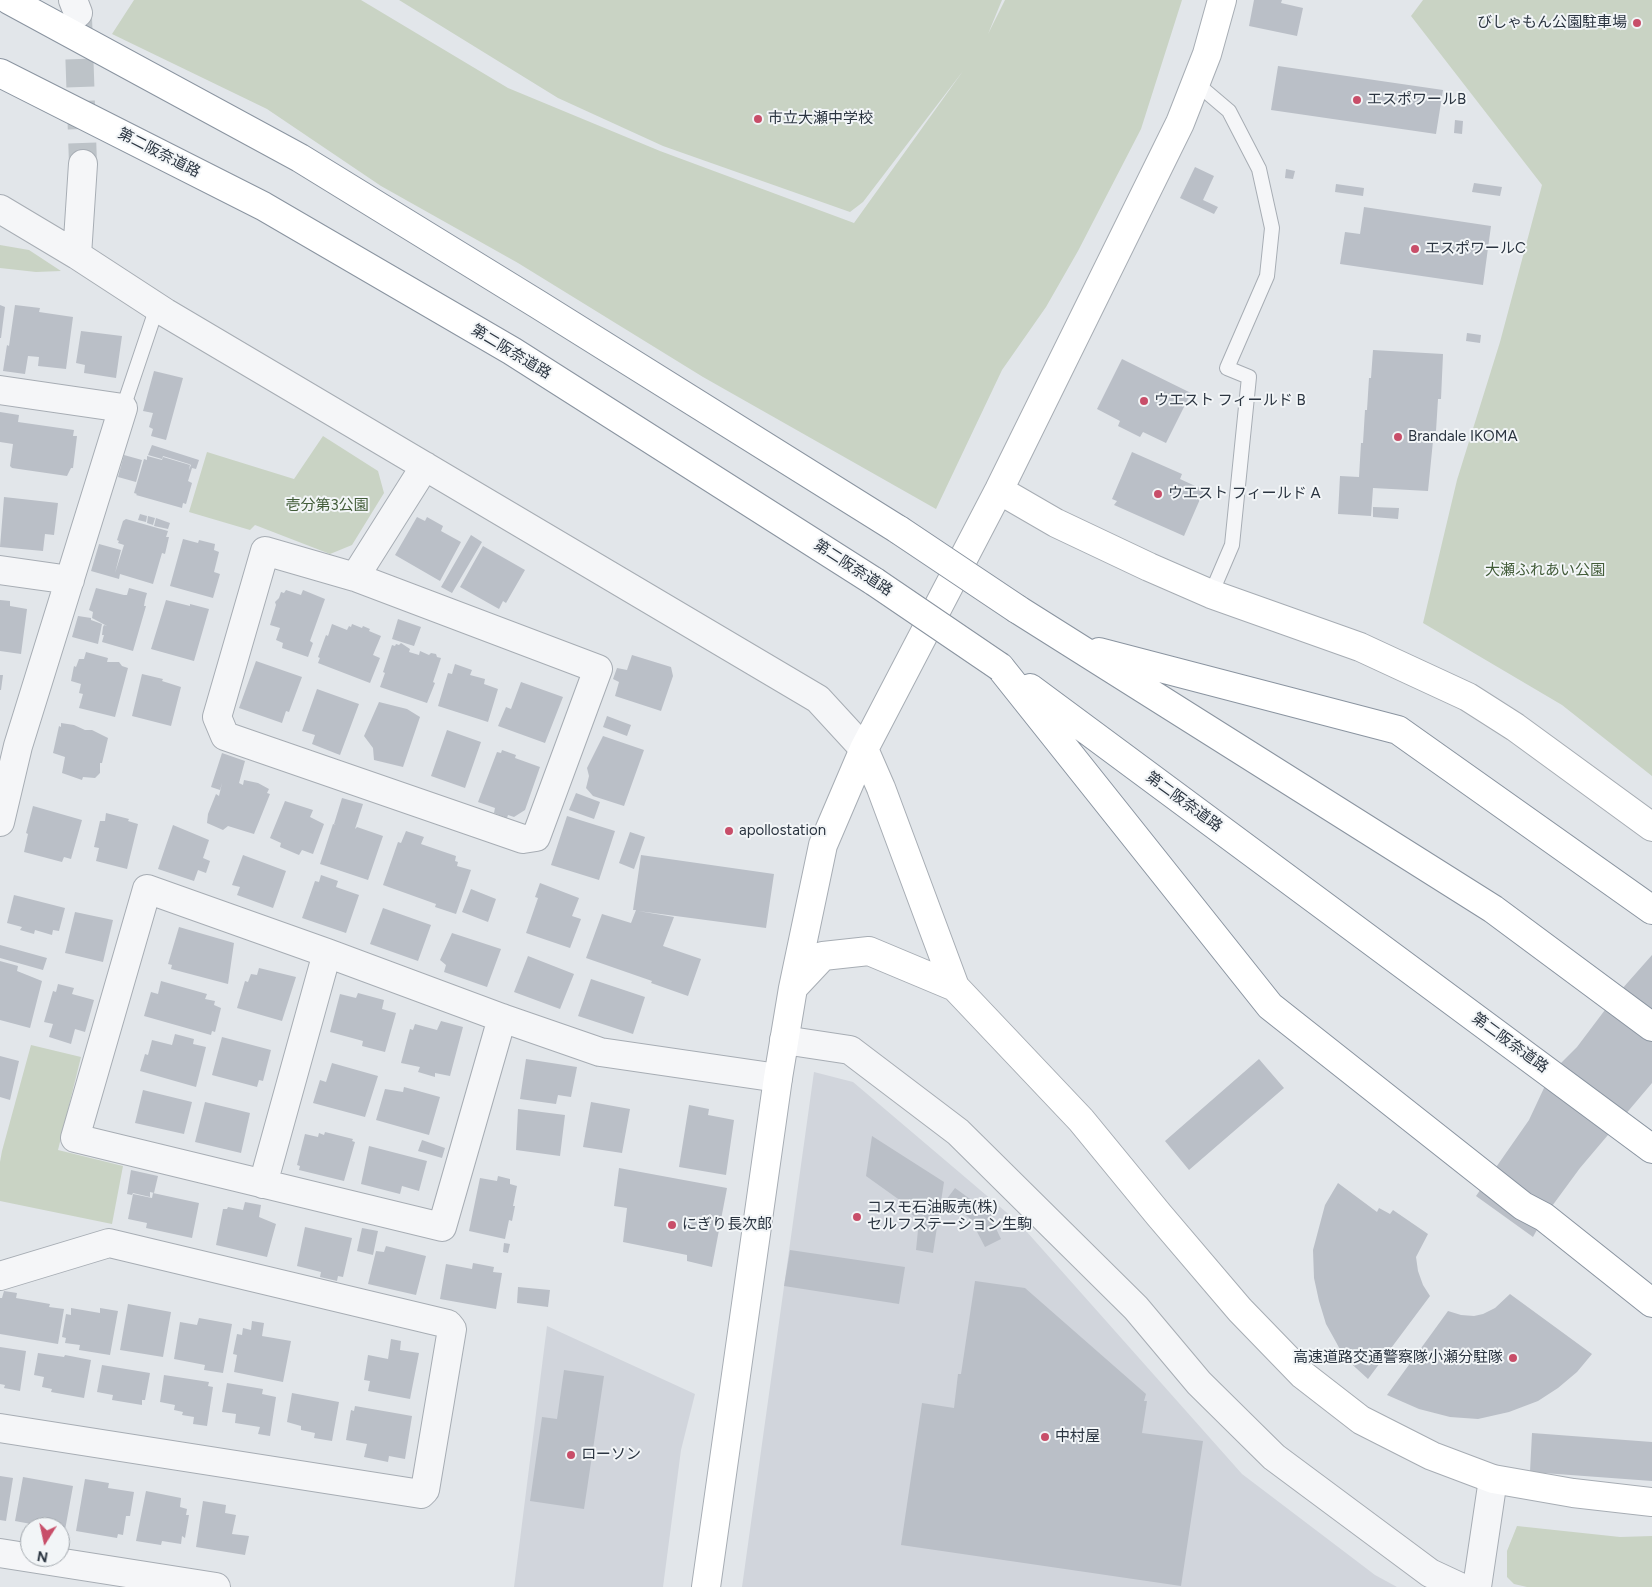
<!DOCTYPE html>
<html>
<head>
<meta charset="utf-8">
<style>
	body { margin:0 }
	#map { position:relative; width:1652px; height:1587px; overflow:hidden; background:#e2e6ea; font-family:Figtree,sans-serif }
	canvas { display:block }
	.north { position:absolute; left:20px; top:1517px; width:50px; height:50px; box-sizing:border-box; background:#f2f5f7; border:1px solid #a2a8ae; border-radius:50%; rotate:190deg; font-size:14px; font-weight:700; line-height:20px; text-align:center; color:#2b3541 }
	.north::after { content:''; display:block; margin:auto; width:18px; height:22px; background:#c84e69; clip-path:polygon(50% 0,100% 100%,50% 72%,0 100%) }
</style>
</head>
<body>
<div id="map">
<canvas width="1652" height="1587"></canvas>
<div class="north">N</div>
</div>
<script>
const context = document.querySelector('canvas').getContext('2d');
context.lineJoin = 'round';
function paint(path, color) { context.fillStyle = color; context.fill(path, 'evenodd'); }
function strokePath(path, color, width, dash) { context.strokeStyle = color; context.lineWidth = width; context.lineCap = dash ? 'butt' : 'round'; context.setLineDash(dash || []); context.stroke(path); }
function write(font, color, halo, rows, align = 'center') {
  context.font = font + ' Figtree,"Noto Sans JP",sans-serif'; context.lineWidth = 4; context.setLineDash([]); context.textBaseline = 'middle'; context.strokeStyle = halo; context.fillStyle = color; for (const [text, x, y, turn = 0] of rows) {
    context.save(); context.translate(x, y); context.rotate((+turn || 0) * Math.PI / 180); context.textAlign = isNaN(turn) ? turn : align; if (halo) context.strokeText(text, 0, 0); context.fillText(text, 0, 0); context.restore();
  }
}
const built = new Path2D(`
	M814,1072L853,1082L1019,1223L1242,1474L1375,1575L1397,1587H742Z
	M547,1326L695,1394L681,1450L663,1587H514Z`);
const green = new Path2D(`
	M134,0H361L508,88L660,151L854,223L963,71L863,202L850,212L663,146L558,98L399,0H1002L988,34L1005,0H1182L1141,129L1078,251L1046,307L1002,370L936,509L703,377L518,263L381,186L267,109L112,34Z
	M1423,0H1652V776L1562,705L1423,623L1457,480L1500,342L1542,185L1411,16Z
	M0,245L29,250L61,271L36,272L0,268Z
	M323,436L378,471L384,493L352,545L330,554L255,525L250,530L189,512L207,452L294,479Z
	M31,1045L81,1057L58,1150L123,1166L112,1224L0,1201V1162L2,1151Z
	M1517,1526L1620,1537L1652,1536V1587H1527L1514,1584L1507,1577V1551Z`);
const building = new Path2D(`
	M1254,0H1282L1281,3L1303,8L1297,36L1249,26Z
	M1278,66L1443,90L1436,134L1271,110Z
	M1455,120L1463,121L1462,134L1454,133Z
	M1195,167L1214,176L1203,200L1218,207L1214,214L1180,198Z
	M1286,169L1295,171L1293,179L1285,178Z
	M1474,183L1502,187L1500,196L1472,192Z
	M1336,184L1364,188L1363,196L1335,192Z
	M1364,207L1491,226L1483,285L1340,264L1345,232L1360,234Z
	M0,305L5,307L1,338H0Z
	M15,305L40,308L39,312L73,317L66,369L38,366L39,357L28,356L25,374L3,371L7,345L9,346Z
	M81,331L122,336L116,378L84,373L85,365L76,363Z
	M1467,333L1481,335L1480,343L1466,341Z
	M1373,350L1443,354L1441,399H1438L1436,431H1434L1428,491L1373,488L1371,516L1338,514L1340,476L1359,477L1361,443H1363L1365,410H1367L1369,378H1371Z
	M1122,359L1191,393L1166,443L1143,432L1140,437L1118,426L1120,421L1097,409Z
	M154,371L183,378L166,440L151,436L153,429L149,427L153,413L143,411Z
	M0,412L19,415L18,422L74,430L73,436H77L73,468H71L67,476L12,468L10,466L13,444L0,442Z
	M152,445L199,460L196,469L192,468L188,481L192,483L186,504L183,503L182,508L136,495L137,494L134,493L144,459L147,460V456L162,460L161,463L163,457L190,465L189,470L191,465L189,464L163,456L162,459L148,455Z
	M1132,452L1182,474L1180,479L1204,490L1184,536L1114,505L1117,501L1112,499Z
	M124,455L142,460L136,482L118,477Z
	M4,497L58,503L54,535L45,534L43,551L0,547Z
	M1373,507L1399,508L1398,519L1373,517Z
	M140,514L147,516L146,522L138,520Z
	M148,516L155,518L153,525L147,523Z
	M417,517L425,521L427,517L443,526L441,531L461,542L440,581L395,555Z
	M156,518L170,523L168,529L154,526Z
	M126,519L168,531L166,537H169L165,554L162,553L153,584L120,574L119,579L91,571L99,544L121,550L115,573L124,545L118,543L119,541L117,540L123,521Z
	M471,535L482,542L452,593L441,587Z
	M183,539L198,543L199,540L215,544L214,550L219,552L214,572L220,574L213,598L170,586Z
	M483,546L525,570L506,603L503,601L499,609L460,587Z
	M96,588L124,595H127L129,588L147,593L145,600L144,606H146L133,651L102,642L104,635H102L103,627L104,625L107,626L92,618L93,612L89,610Z
	M286,590L301,595L303,590L325,599L310,641L313,643L308,657L282,648L283,643L276,640L280,628L270,625L276,605L275,602L279,598L281,592L284,593Z
	M0,600L10,601V606L27,609L21,654L0,651Z
	M166,600L190,606V604L209,609L194,661L151,649Z
	M78,616L91,618V620L102,624L98,644L72,637Z
	M398,619L421,627L414,646L392,639Z
	M332,624L347,630L349,626L351,627L352,624L362,628L363,626L370,629L369,631L381,636L373,655L380,658L370,683L318,663L320,658L318,657L326,635L328,636Z
	M401,643L410,649L409,652L419,655L420,651L429,655L431,653L436,654L437,657L441,658L433,682L435,683L427,703L380,687L385,673L383,672L392,645L395,646L396,644L399,645Z
	M86,652L108,658L107,662H119L122,666L128,668L115,717L79,708L83,694L79,693L81,684L71,681L74,666L76,667L79,659H84Z
	M632,655L671,667L673,676L661,711L615,696L619,682L613,679L617,668L627,670Z
	M256,661L302,677L289,712L286,711L282,723L239,708Z
	M455,664L472,670L470,675L485,679L484,684L498,689L488,722L438,706L448,673L452,674Z
	M142,674L163,679L162,681L181,687L171,726L132,716Z
	M0,675H3L1,690H0Z
	M521,682L563,697L545,743L498,726L506,707L511,709Z
	M317,689L359,704L340,755L312,744L315,735L302,731Z
	M379,702L407,709L420,717L403,767L374,760L373,748L364,736Z
	M607,716L631,725L627,736L603,727Z
	M61,723L74,725L85,730H92L108,738L102,763H100V773L95,778L83,777L82,780L62,773L65,757L53,753L59,726L61,727Z
	M447,730L481,742L465,788L431,776Z
	M603,736L644,750L624,806L593,796L586,788L589,776L587,768Z
	M502,750L516,755L515,758L540,767L525,810L514,817L508,815L507,818L494,813L495,808L478,802L497,752L501,753Z
	M222,753L245,761L239,783L243,785L244,780L258,783L269,789L267,793L270,794L254,834L228,826L223,830L207,823L208,814L216,794L219,796L222,783L220,790L211,787Z
	M576,793L600,802L594,819L569,810Z
	M342,798L363,804L355,829L357,827L383,836L368,880L320,864L333,824L336,825L334,824Z
	M285,801L313,810L310,817L324,824L313,854L302,850L299,855L280,847L281,843L270,838Z
	M33,806L82,820L71,859L64,857L62,862L24,852L28,834L26,833Z
	M106,813L129,819L128,821L138,824L127,869L96,861L99,848L94,847L100,821H105Z
	M567,816L615,831L599,880L551,865Z
	M173,825L209,840L203,858L210,861L206,873L198,870L194,881L158,869Z
	M406,831L424,837L421,844L456,856L455,861L458,862L457,866L471,870L456,914L435,907L436,904L383,885L398,842L401,843Z
	M630,832L645,837L634,869L619,863Z
	M243,855L286,871L273,908L237,895L240,887L232,885Z
	M641,855L774,874L766,928L638,911L674,917L663,946L701,959L688,996L651,983L652,981L586,958L602,914L631,923L636,910H633Z
	M321,875L338,881L336,887L359,895L346,933L302,918L315,881L319,882Z
	M540,883L579,898L572,916L581,919L570,948L526,933L538,898L535,897Z
	M471,889L496,899L488,922L462,912Z
	M14,895L65,908L59,931L53,930L52,935L35,930L34,934L20,930L22,927L7,923Z
	M383,908L431,925L418,961L370,944Z
	M75,912L113,920L103,962L65,953Z
	M179,927L234,943L228,984L171,969L172,965L168,964Z
	M452,933L501,949L487,987L444,972L446,965L440,960Z
	M0,945L47,958L43,970L0,958Z
	M1652,955V1083L1580,1168L1544,1217L1533,1237L1476,1196L1529,1120L1551,1073L1577,1047L1614,998Z
	M528,956L574,974L560,1009L514,992Z
	M0,961L18,966L17,971L42,981L30,1028L0,1020Z
	M259,968L296,977L282,1021L237,1008L245,981L248,982L251,974L257,975Z
	M591,979L645,997L633,1034L578,1016Z
	M161,981L207,994L205,999L215,1001L214,1005L221,1008L215,1032L212,1031L211,1035L144,1016L151,992L158,994Z
	M58,984L74,988L72,994L94,1000L85,1032L75,1029L71,1044L49,1037L53,1024L44,1022L53,991L56,992Z
	M358,993L384,1000L382,1009L396,1013L385,1052L362,1046L363,1041L330,1032L340,994L356,998Z
	M441,1021L463,1027L450,1076L435,1073V1077L418,1072L420,1067L401,1063L410,1029L413,1030L415,1024L437,1030Z
	M175,1034L194,1039L193,1044L206,1047L196,1087L140,1071L145,1054L148,1055L152,1040L172,1045Z
	M222,1037L271,1050L263,1081L259,1080L257,1087L212,1075Z
	M0,1056L19,1061L10,1100L0,1097Z
	M526,1059L577,1067L571,1097L558,1095L556,1104L520,1099Z
	M1259,1059L1284,1088L1189,1170L1165,1141Z
	M332,1063L378,1076L365,1117L313,1103L320,1080L326,1082Z
	M404,1087L440,1097L429,1135L376,1120L385,1089L403,1092Z
	M143,1090L192,1102L184,1134L135,1123Z
	M205,1102L250,1113L241,1153L195,1142Z
	M591,1102L630,1109L622,1153L583,1147Z
	M689,1105L709,1109L708,1115L734,1120L726,1175L679,1167Z
	M518,1109L565,1115L560,1156L516,1150Z
	M325,1132L353,1139L352,1141L355,1142L344,1181L299,1170L300,1166L297,1165L305,1134L318,1137L319,1133L324,1135Z
	M872,1136L944,1182L933,1253L916,1250L919,1220L906,1210L908,1206L866,1176Z
	M422,1140L445,1148L442,1158L418,1151Z
	M369,1146L427,1161L419,1191L402,1186L400,1194L361,1184Z
	M619,1168L727,1188L712,1267L687,1261V1255L623,1242L627,1208L614,1206Z
	M131,1170L158,1176L154,1193L150,1192V1197L133,1193L132,1195L127,1194Z
	M498,1176L510,1179V1184L517,1186L513,1206H515L512,1221L509,1220L505,1239L469,1231L480,1178L497,1181Z
	M1338,1183L1377,1212L1379,1208L1390,1214L1393,1210L1428,1234L1416,1257L1418,1271L1423,1285L1430,1296L1368,1379L1344,1357L1336,1342L1326,1324L1319,1301L1314,1278L1313,1250L1325,1205Z
	M955,1188L992,1215L991,1218L1001,1239L985,1247L974,1226L977,1224L946,1200Z
	M153,1193L199,1203L192,1238L146,1228L147,1223L128,1219L133,1194L152,1198Z
	M245,1202L261,1205L259,1217L276,1224L267,1257L216,1245L223,1209H227L228,1207L243,1210Z
	M305,1227L352,1238L343,1277L338,1276L337,1281L320,1277L321,1272L297,1266Z
	M362,1228L378,1231L373,1255L357,1251Z
	M504,1243L510,1244L508,1253L503,1252Z
	M386,1246L426,1256L416,1295L368,1284L376,1251L384,1252Z
	M790,1250L905,1267L899,1304L784,1286Z
	M473,1263L494,1267L493,1272L502,1273L496,1309L440,1299L446,1264L472,1269Z
	M975,1281L1025,1288L1146,1394L1144,1401H1147L1142,1433L1203,1441L1181,1586L901,1545L922,1403L954,1408L958,1374H961Z
	M518,1287L550,1290L548,1307L517,1303Z
	M4,1291L17,1293L16,1298L50,1304L49,1307L64,1309L58,1344L0,1334V1298H2Z
	M1510,1294L1592,1354L1577,1372L1558,1388L1538,1401L1509,1412L1478,1419L1450,1417L1419,1409L1387,1395L1448,1311L1461,1315L1474,1316L1483,1314L1495,1308Z
	M128,1304L171,1312L163,1357L120,1350Z
	M71,1308L100,1313V1308L118,1311L110,1355L79,1350L80,1345L65,1343L66,1338L62,1337L66,1314L71,1315Z
	M199,1318L232,1324L223,1373L204,1370L205,1365L174,1359L180,1322L197,1325Z
	M252,1321L264,1323L262,1336L291,1341L283,1382L234,1372L237,1355L233,1354L237,1334L242,1335L243,1328L251,1330Z
	M391,1339L401,1341L400,1350L419,1353L410,1399L368,1391L370,1381L364,1380L368,1355L388,1359Z
	M0,1347L26,1351L20,1391L4,1388L5,1385L0,1384Z
	M38,1353L64,1357L65,1355L91,1360L84,1398L51,1392L52,1389L42,1387L44,1377L34,1375Z
	M102,1365L150,1373L145,1400H142V1405L112,1400L113,1395L97,1392Z
	M564,1370L604,1376L584,1509L530,1501L542,1417L557,1419Z
	M164,1375L209,1382L208,1386L213,1387L207,1426L193,1424L194,1417L182,1415L183,1412L174,1410L175,1405L160,1402Z
	M227,1383L263,1389L262,1394L276,1397L270,1436L258,1434L260,1427L235,1423L236,1414L222,1412Z
	M292,1393L339,1402L332,1441L314,1438L315,1433L301,1430V1426L287,1422Z
	M355,1406L412,1416L405,1459L389,1456L388,1462L364,1457L367,1444L346,1440L351,1410L354,1411Z
	M1532,1433L1652,1442V1481L1530,1472Z
	M0,1476L13,1478L6,1521L0,1520Z
	M23,1477L73,1486L65,1530L60,1529V1527H47L15,1521Z
	M85,1479L109,1483L108,1488L134,1492L130,1516H126L123,1535L118,1534L117,1538L76,1531Z
	M146,1491L181,1498L180,1507L187,1509L186,1515H189L185,1538L182,1536L181,1544L162,1541L161,1545L136,1541Z
	M203,1501L226,1505L225,1513L236,1515L232,1534L249,1536L245,1555L196,1547Z`);
const streetTunnel = new Path2D(`
	M78,17L83,164`);
const lane = new Path2D(`
	M1196,83L1229,111L1259,169L1272,228L1267,276L1227,368L1249,377L1232,545L1211,594
	M123,408L157,307`);
const street = new Path2D(`
	M73,0L78,13
	M0,209L77,255L166,313L818,699L864,749
	M77,255L83,164
	M0,390L123,408L18,746L0,822
	M265,551L355,577L598,669L536,837L523,839L225,736L217,717Z
	M0,570L70,580
	M355,577L425,466
	M502,1018L442,1227L75,1138L147,889L327,953L502,1018L600,1052L778,1078
	M784,1040L850,1050L958,1132L1136,1308L1199,1383L1274,1457L1430,1573L1460,1587
	M263,1184L327,953
	M0,1276L109,1243L448,1324L452,1329L425,1490L421,1494L0,1428
	M0,1553L216,1587
	M1477,1587L1493,1479`);
const secondary = new Path2D(`
	M999,490L1056,523L1149,567L1211,594L1360,647L1468,697L1515,727L1652,827
	M864,749L881,788L955,987L1081,1120L1159,1215L1240,1310L1303,1375L1361,1420L1432,1456L1493,1479L1573,1493L1652,1502
	M793,988L823,956L869,951L955,987
	M706,1587L778,1078L793,988L823,845L864,749L999,490L1180,123L1207,54L1222,0`);
const highway = new Path2D(`
	M9,0L300,158L539,305L899,530
	M0,73L263,206L512,351L875,582
	M1017,609L1493,909L1652,1027
	M1099,652L1398,730L1652,910
	M1000,667L1270,1006L1523,1206L1544,1217L1652,1303
	M1030,688L1652,1149`);
const highwayBridge = new Path2D(`
	M899,530L1017,609
	M875,582L1000,667`);
const markers = [
	[1637,23,5,"#c84e69"],
	[1357,100,5,"#c84e69"],
	[758,119,5,"#c84e69"],
	[1415,249,5,"#c84e69"],
	[1144,401,5,"#c84e69"],
	[1398,437,5,"#c84e69"],
	[1158,494,5,"#c84e69"],
	[729,831,5,"#c84e69"],
	[857,1217,5,"#c84e69"],
	[672,1225,5,"#c84e69"],
	[1513,1358,5,"#c84e69"],
	[1045,1437,5,"#c84e69"],
	[571,1455,5,"#c84e69"]
];
const poiNames = [
	["びしゃもん公園駐車場",1627,23,"right"],
	["エスポワールB",1367,100],
	["市立大瀬中学校",768,119],
	["エスポワールC",1425,249],
	["ウエスト フィールド B",1154,401],
	["Brandale IKOMA",1408,437],
	["ウエスト フィールド A",1168,494],
	["apollostation",739,831],
	["コスモ石油販売(株)",867,1208],
	["セルフステーション生駒",867,1225],
	["にぎり長次郎",682,1225],
	["高速道路交通警察隊小瀬分駐隊",1503,1358,"right"],
	["中村屋",1055,1437],
	["ローソン",581,1455]
];
const streetNames = [
	["第二阪奈道路",159,153,27],
	["第二阪奈道路",511,352,31],
	["第二阪奈道路",853,568,33],
	["第二阪奈道路",1184,802,36],
	["第二阪奈道路",1510,1043,36]
];
const parkNames = [
	["壱分第3公園",327,506],
	["大瀬ふれあい公園",1545,571]
];
paint(built, '#d1d5dc');
paint(green, '#c9d3c4');
paint(building, '#babfc7');
strokePath(streetTunnel, '#bdc3c8', 28, [28, 14]);
strokePath(lane, '#a7adb4', 16);
strokePath(street, '#a7adb4', 30);
strokePath(secondary, '#a7adb4', 30);
strokePath(highway, '#8a94a0', 30);
strokePath(lane, '#f5f6f8', 14);
strokePath(street, '#f5f6f8', 28);
strokePath(secondary, '#fff', 28);
strokePath(highway, '#fff', 28);
strokePath(highwayBridge, '#8a94a0', 30, []);
strokePath(highwayBridge, '#fff', 28);
for (const [x, y, r, color] of markers) { const dot = new Path2D(); dot.arc(x, y, r, 0, 2 * Math.PI); context.fillStyle = color; context.fill(dot); strokePath(dot, '#f2f5f7', 2); }
write('15px', '#2b3541', '#f2f5f7', poiNames, 'left');
write('15px', '#2b3541', '#f2f5f7', streetNames);
write('15px', '#425c39', '#f2f5f7', parkNames);
</script>
</body>
</html>
